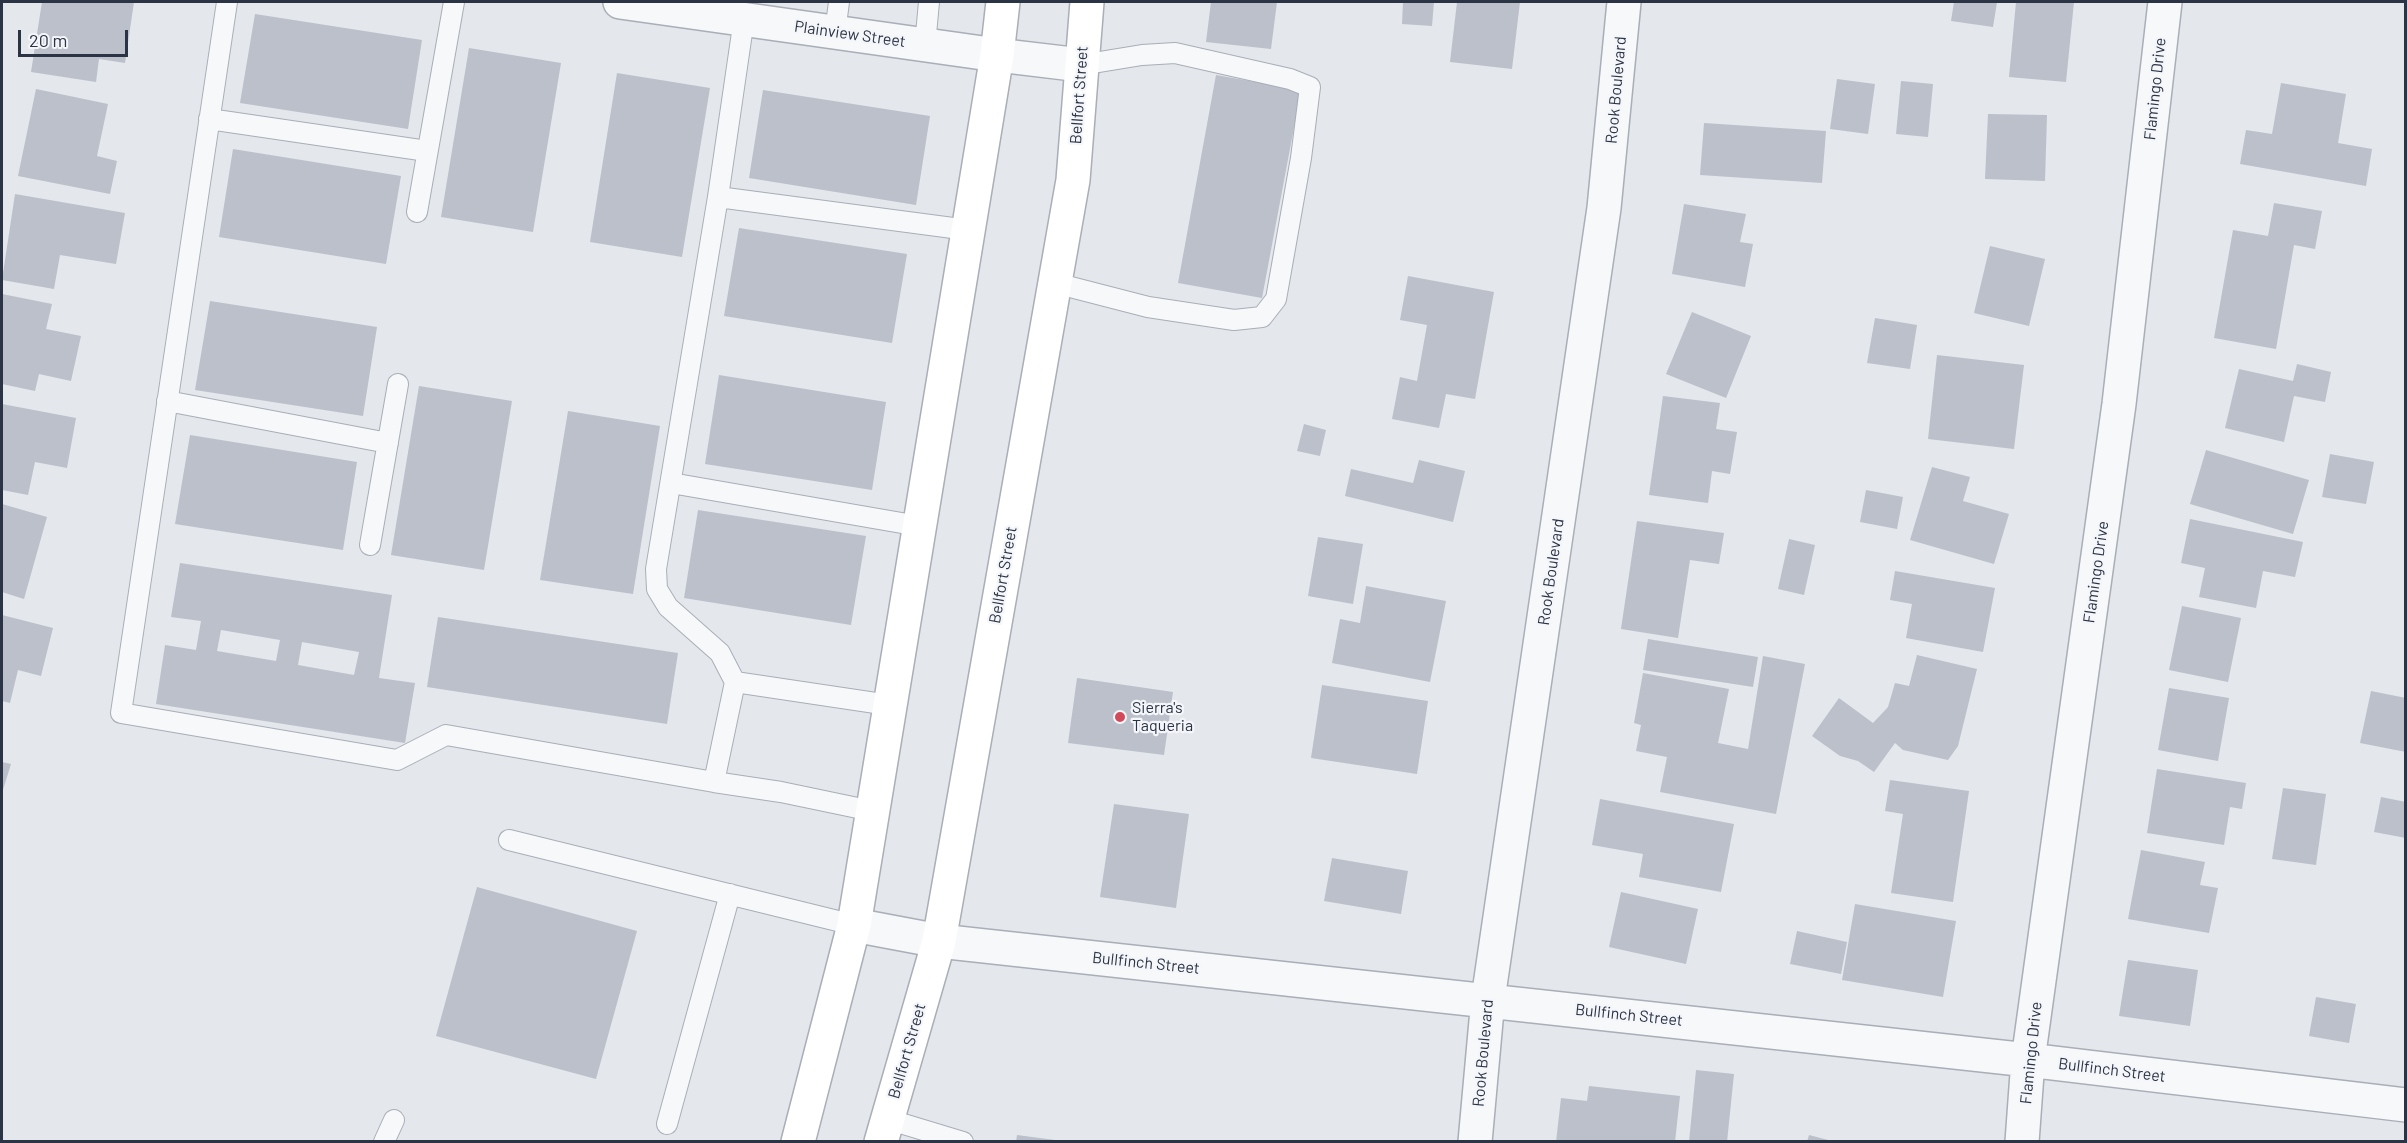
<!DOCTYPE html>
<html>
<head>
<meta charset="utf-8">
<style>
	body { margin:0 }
	#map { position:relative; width:2407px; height:1143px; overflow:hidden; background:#e4e7ec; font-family:Barlow,sans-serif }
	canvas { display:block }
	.frame { position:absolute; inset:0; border:3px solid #2b3445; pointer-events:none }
	.scale { position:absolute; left:18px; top:30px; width:110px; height:27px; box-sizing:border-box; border:3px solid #2b3445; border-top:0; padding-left:8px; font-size:18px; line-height:21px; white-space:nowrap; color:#2b3445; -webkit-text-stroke:4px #f4f6f9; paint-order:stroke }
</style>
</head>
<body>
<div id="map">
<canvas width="2407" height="1143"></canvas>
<div class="frame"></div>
<div class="scale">20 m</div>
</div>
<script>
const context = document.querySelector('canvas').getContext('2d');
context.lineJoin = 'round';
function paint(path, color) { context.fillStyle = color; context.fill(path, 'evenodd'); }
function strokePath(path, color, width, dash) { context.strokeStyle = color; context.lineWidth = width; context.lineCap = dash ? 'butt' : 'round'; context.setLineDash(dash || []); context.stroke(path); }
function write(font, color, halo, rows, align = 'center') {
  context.font = font + ' Barlow,sans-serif'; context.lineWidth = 4.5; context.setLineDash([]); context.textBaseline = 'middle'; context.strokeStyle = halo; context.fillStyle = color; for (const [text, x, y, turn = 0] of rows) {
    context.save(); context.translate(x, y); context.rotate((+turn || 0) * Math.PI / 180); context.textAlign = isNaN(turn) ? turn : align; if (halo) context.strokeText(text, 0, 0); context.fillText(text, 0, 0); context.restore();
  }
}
const building = new Path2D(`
	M42,2H134L125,63L99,59L96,82L31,72Z
	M1211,2H1277L1271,49L1206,42Z
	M1403,2H1434L1432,26L1402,24Z
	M1457,2H1520L1512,69L1450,62Z
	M1954,2H1997L1993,27L1951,21Z
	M2016,2H2074L2066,82L2009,77Z
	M255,14L422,40L408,129L240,103Z
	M469,48L561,63L533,232L441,217Z
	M617,73L710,88L682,257L590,242Z
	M1216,75L1301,90L1262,298L1178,283Z
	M1837,79L1875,84L1868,134L1830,129Z
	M1901,81L1933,84L1928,137L1896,134Z
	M2281,83L2346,94L2338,143L2372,149L2366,186L2240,164L2246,130L2272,134Z
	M36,89L108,104L97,156L117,161L110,194L18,176Z
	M763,90L930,116L916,205L749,178Z
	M1988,114L2047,115L2045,181L1985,179Z
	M1704,123L1826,131L1822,183L1700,175Z
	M233,149L401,176L386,264L219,237Z
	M15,194L125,213L116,264L60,255L54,289L2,280Z
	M2274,203L2322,211L2315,249L2294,245L2276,349L2214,338L2233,230L2268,236Z
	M1684,204L1746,214L1740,242L1753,244L1745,287L1672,274Z
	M739,228L907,254L892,343L724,316Z
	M1990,246L2045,259L2029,326L1974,313Z
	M1408,276L1494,292L1475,399L1446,394L1439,428L1392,419L1400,377L1417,381L1427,325L1400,320Z
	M2,294L52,304L46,329L81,336L71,381L39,374L35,391L2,384Z
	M210,301L377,327L363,416L195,390Z
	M1692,312L1751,336L1726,398L1666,374Z
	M1875,318L1917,325L1910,369L1867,363Z
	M1937,355L2024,365L2014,449L1928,439Z
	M2297,364L2331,372L2325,402L2294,396L2284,442L2225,428L2239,369L2293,381Z
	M719,375L886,402L872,490L705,464Z
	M419,386L512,401L484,570L391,555Z
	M1663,396L1720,403L1716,429L1737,432L1730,474L1712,471L1708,503L1649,495Z
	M2,404L76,418L67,468L35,462L28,495L2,490Z
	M568,411L660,426L633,594L540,580Z
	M1304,424L1326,430L1320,456L1297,451Z
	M190,435L357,462L343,550L175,524Z
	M2206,450L2309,480L2293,534L2190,504Z
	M2330,454L2374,462L2366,504L2322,497Z
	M1419,460L1465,471L1453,522L1345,496L1351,469L1413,483Z
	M1932,467L1970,477L1963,501L2009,514L1994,564L1910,540Z
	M1866,490L1903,497L1897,529L1860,522Z
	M2,504L47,517L24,599L2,592Z
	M698,510L866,536L851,625L684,598Z
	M2190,519L2303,542L2295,577L2263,571L2256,608L2199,597L2205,568L2181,563Z
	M1637,521L1724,533L1719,564L1690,560L1678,638L1621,629Z
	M1318,537L1363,544L1353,604L1308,596Z
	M1789,539L1815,545L1804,595L1778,589Z
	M180,563L392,595L379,678L415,683L405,743L156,704L165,645L196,650L201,621L171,617ZM221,630L280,640L276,661L217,651ZM302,642L359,652L354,675L298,665Z
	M1895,571L1995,588L1983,652L1906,638L1912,604L1890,600Z
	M1366,586L1446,601L1430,682L1332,663L1340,619L1360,623Z
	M2182,606L2241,618L2228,682L2169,670Z
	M2,615L53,628L41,676L18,670L10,703L2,701Z
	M438,617L678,653L667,724L427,687Z
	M1648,639L1758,657L1753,687L1643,670Z
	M1917,655L1977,669L1958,746L1948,760L1903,750L1895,743L1874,772L1858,761L1840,756L1812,736L1839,698L1873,723L1888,707L1895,683L1909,686Z
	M1763,656L1805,664L1776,814L1660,792L1667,757L1636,751L1641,725L1634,723L1643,673L1729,689L1718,743L1748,749Z
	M1077,678L1173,692L1164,755L1068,743Z
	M1322,685L1428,701L1417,774L1311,758Z
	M2169,688L2229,698L2218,761L2158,750Z
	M2371,691L2406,698V752L2360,743Z
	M2,762L11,764L2,793Z
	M2157,769L2246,783L2242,809L2230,807L2224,845L2147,833Z
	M1890,780L1969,791L1953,902L1891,893L1903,814L1885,811Z
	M2283,788L2326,794L2316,865L2272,859Z
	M2381,797L2406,802V838L2374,832Z
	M1600,799L1734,824L1721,892L1639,877L1643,854L1592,845Z
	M1114,804L1189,814L1176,908L1100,897Z
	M2141,850L2205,862L2200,885L2218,888L2209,933L2128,919Z
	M1332,858L1408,871L1401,914L1324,901Z
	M477,887L637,931L596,1079L436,1036Z
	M1621,892L1698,909L1686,964L1609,947Z
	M1855,904L1956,921L1943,997L1842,980Z
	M1797,931L1847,942L1841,974L1790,964Z
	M2128,960L2198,970L2190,1026L2119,1016Z
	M2316,997L2356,1004L2349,1043L2309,1036Z
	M1696,1070L1734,1074L1727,1142H1689Z
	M1589,1086L1680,1096L1675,1142H1556L1561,1098L1587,1101Z
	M1017,1135L1055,1140L1054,1142H1016Z
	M1809,1135L1832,1141V1142H1807Z`);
const service = new Path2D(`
	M227,2L121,713L397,760L446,735L714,782L781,792L872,811
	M835,32L839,2
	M925,45L929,2
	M209,119L427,151
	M718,197L968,230
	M417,212L454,2
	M1055,283L1148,307L1234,320L1262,317L1276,299L1301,158L1310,87L1290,79L1175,53L1142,55L1081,65
	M167,401L388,443
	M671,483L919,526
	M370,545L398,384
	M735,682L720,653L668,607L657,589L656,569L718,197L744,19
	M714,782L735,682L889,705
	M509,840L854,925
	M887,1119L963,1142
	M667,1124L730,894
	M384,1142L394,1120`);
const minor = new Path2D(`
	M620,2L997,55L1081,65
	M854,925L939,941L2028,1060L2406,1105
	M1475,1142L1488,999L1604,208L1624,2
	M2022,1142L2028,1060L2119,404L2165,2`);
const secondary = new Path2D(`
	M798,1142L854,925L997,55L1003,2
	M881,1142L939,941L1073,180L1087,2`);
const markers = [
	[1120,717,6,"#d1495b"]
];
const streetNames = [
	["Plainview Street",850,34,8],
	["Flamingo Drive",2155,89,-84],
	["Rook Boulevard",1616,90,-85],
	["Bellfort Street",1079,95,-86],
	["Rook Boulevard",1551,572,-82],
	["Flamingo Drive",2096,572,-82],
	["Bellfort Street",1003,575,-80],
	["Bullfinch Street",1146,963,6],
	["Bullfinch Street",1629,1015,6],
	["Bellfort Street",907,1051,-74],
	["Rook Boulevard",1483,1053,-85],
	["Flamingo Drive",2031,1053,-84],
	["Bullfinch Street",2112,1070,7]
];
const poiNames = [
	["Sierra's",1132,708],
	["Taqueria",1132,726]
];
paint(building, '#bbc0ca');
strokePath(service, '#a9aeb7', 22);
strokePath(minor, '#a9aeb7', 36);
strokePath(secondary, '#a9aeb7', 36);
strokePath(service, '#f7f8fa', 20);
strokePath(minor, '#f7f8fa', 33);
strokePath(secondary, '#fff', 33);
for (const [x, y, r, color] of markers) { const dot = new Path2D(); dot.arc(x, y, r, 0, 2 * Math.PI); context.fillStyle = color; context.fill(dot); strokePath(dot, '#f4f6f9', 2); }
write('16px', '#2b3445', '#f4f6f9', streetNames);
write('16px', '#2b3445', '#f4f6f9', poiNames, 'left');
</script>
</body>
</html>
